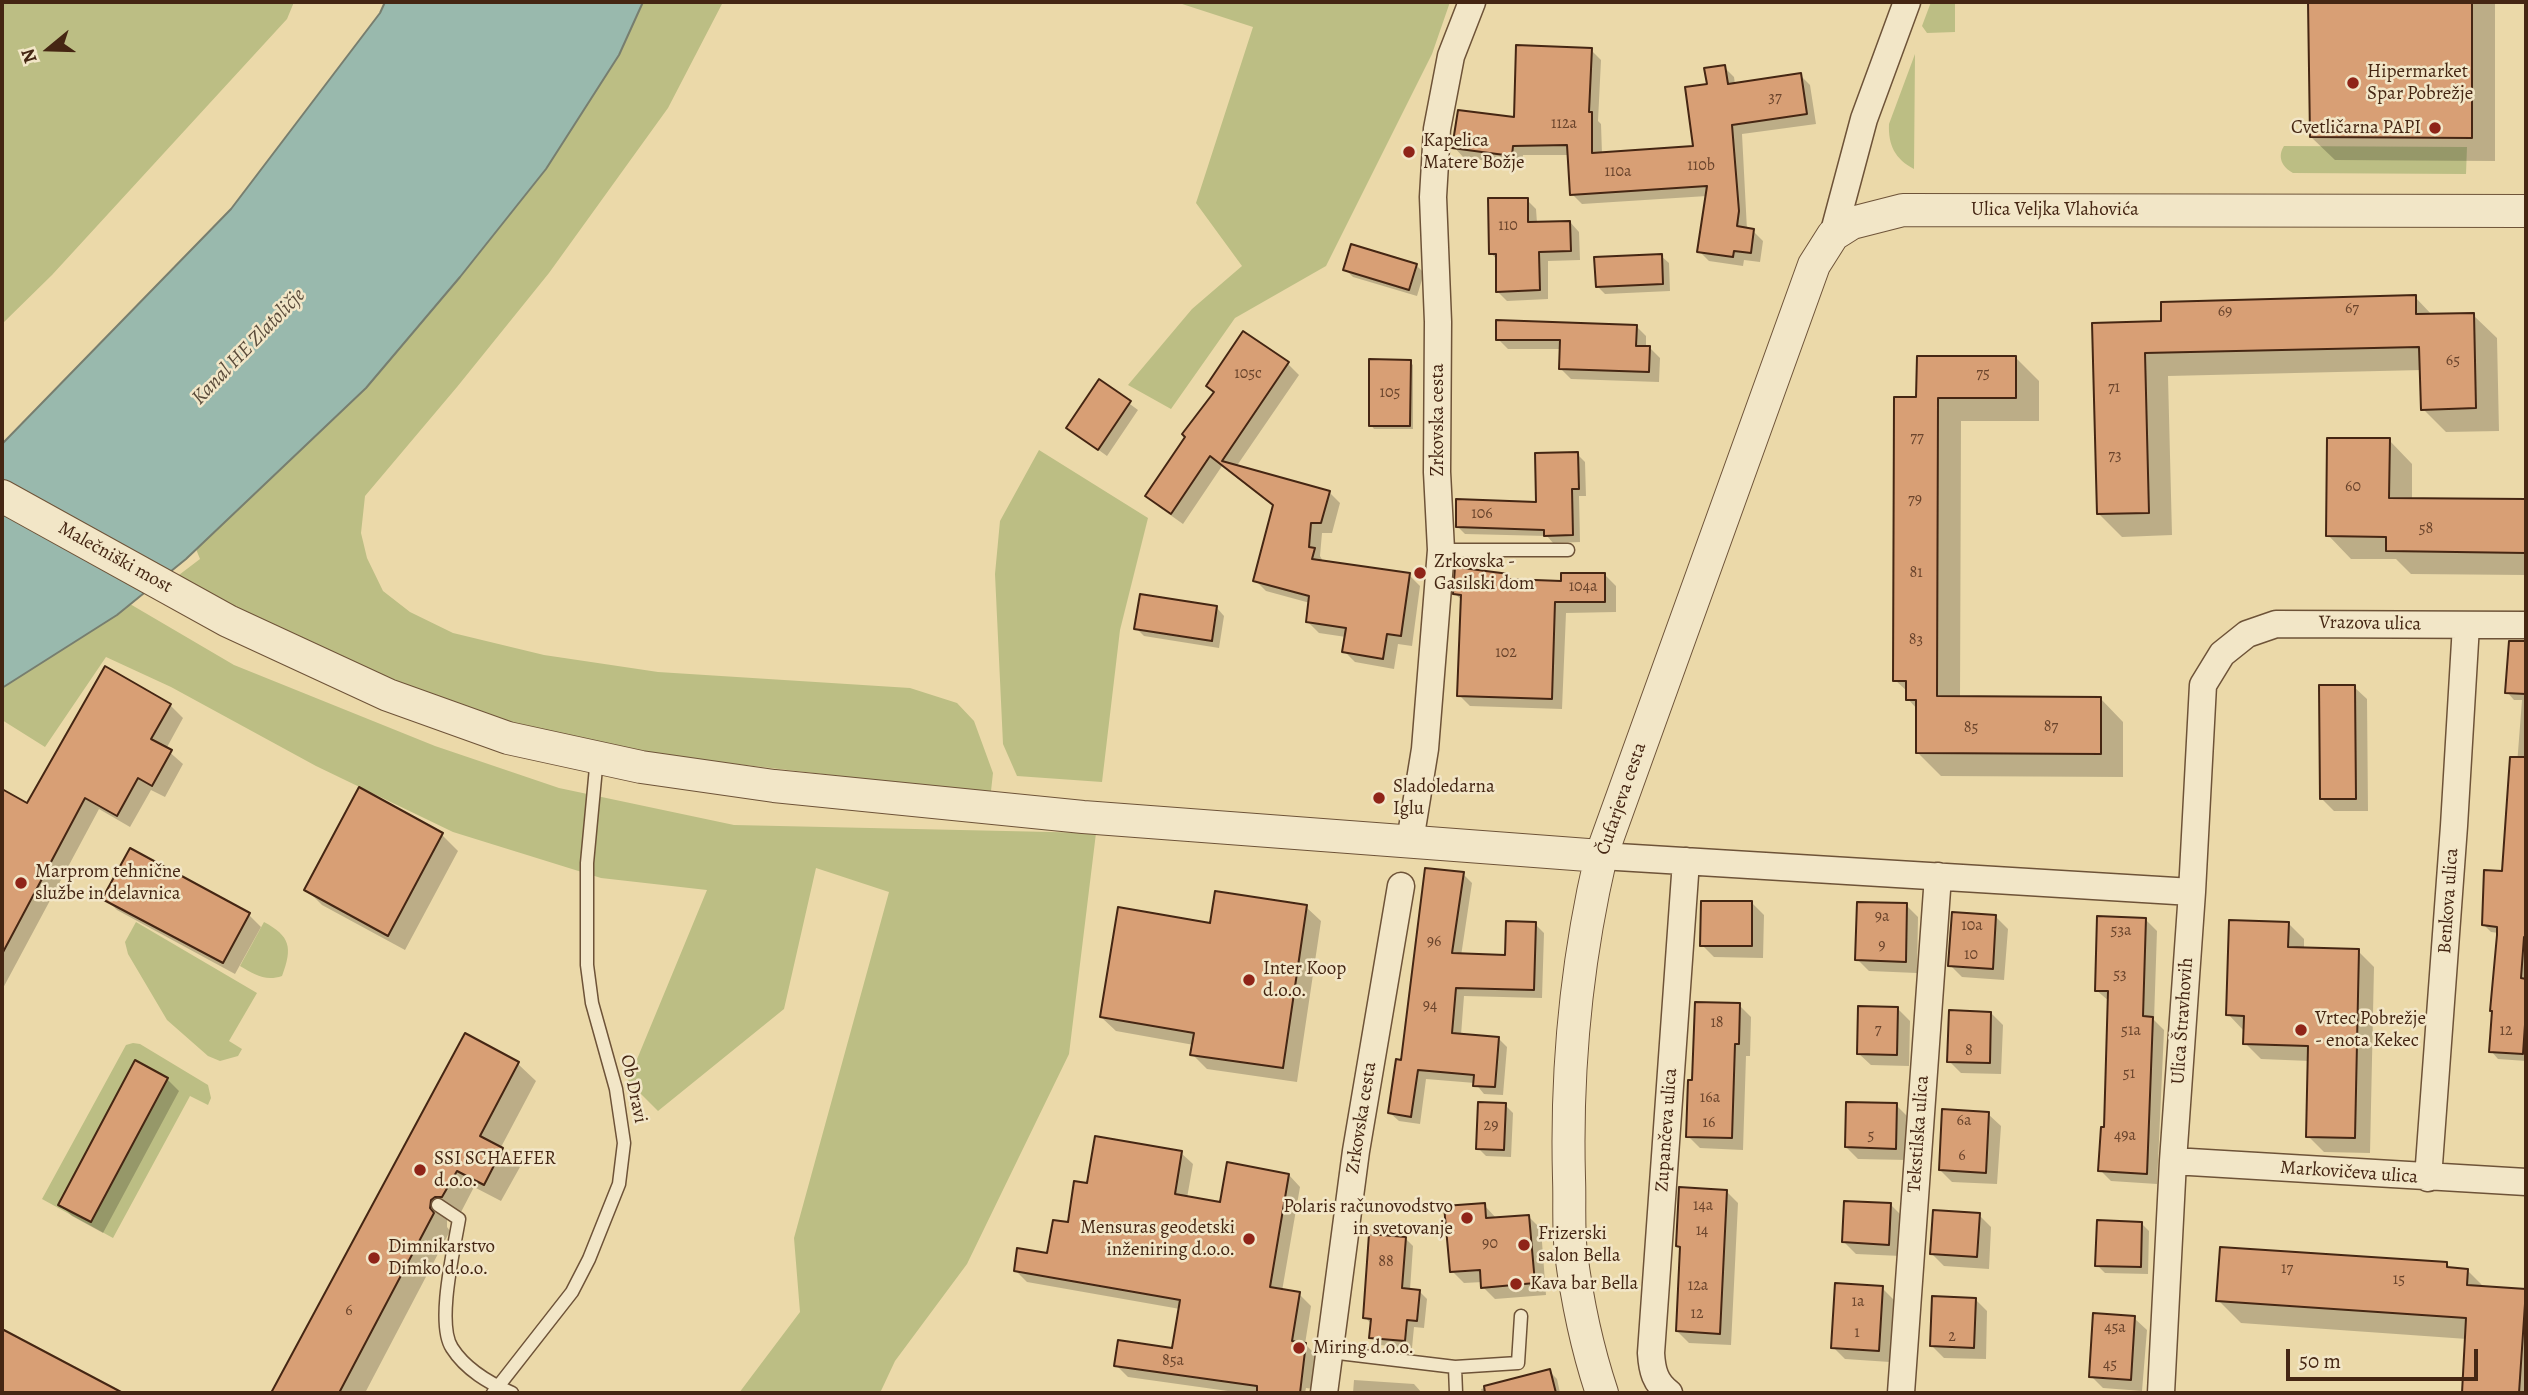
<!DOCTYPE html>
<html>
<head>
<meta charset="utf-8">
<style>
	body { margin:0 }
	#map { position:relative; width:2528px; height:1395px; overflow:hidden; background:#ebd9a9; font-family:Alegreya,serif }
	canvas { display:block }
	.frame { position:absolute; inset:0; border:4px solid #452613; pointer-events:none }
	.north { position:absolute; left:14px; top:14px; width:70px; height:70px; -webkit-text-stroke:5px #f2e6c7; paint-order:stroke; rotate:251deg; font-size:19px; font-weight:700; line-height:28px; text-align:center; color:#452613 }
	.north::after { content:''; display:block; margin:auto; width:24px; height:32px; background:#452613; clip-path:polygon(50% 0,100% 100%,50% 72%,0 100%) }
	.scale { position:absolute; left:2286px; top:1349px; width:192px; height:32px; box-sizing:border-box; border:4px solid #452613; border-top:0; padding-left:9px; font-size:21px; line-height:24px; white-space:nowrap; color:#452613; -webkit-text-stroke:5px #f2e6c7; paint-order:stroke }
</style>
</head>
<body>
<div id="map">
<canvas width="2528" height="1395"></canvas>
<div class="frame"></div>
<div class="north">N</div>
<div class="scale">50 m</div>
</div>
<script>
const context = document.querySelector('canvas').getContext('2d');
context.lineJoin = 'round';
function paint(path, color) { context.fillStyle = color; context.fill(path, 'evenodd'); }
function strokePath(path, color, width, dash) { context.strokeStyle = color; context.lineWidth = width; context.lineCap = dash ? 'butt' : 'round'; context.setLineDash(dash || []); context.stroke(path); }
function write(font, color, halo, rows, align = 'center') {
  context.font = font + ' Alegreya,serif'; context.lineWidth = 5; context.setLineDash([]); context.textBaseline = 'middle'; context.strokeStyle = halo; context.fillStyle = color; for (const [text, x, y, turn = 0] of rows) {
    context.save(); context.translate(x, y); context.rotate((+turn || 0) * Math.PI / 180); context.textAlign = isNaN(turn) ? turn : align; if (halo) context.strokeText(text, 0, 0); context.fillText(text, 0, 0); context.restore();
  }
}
const green = new Path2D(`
	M2,2H294L287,19L52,275L2,324Z
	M643,2H723L668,108L549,273L457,387L365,496L361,533L367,558L383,591L410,612L453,633L544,655L658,672L910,688L957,703L974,721L993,773L991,791L934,787L650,754L504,722L403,689L175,578L200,559L196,549L366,388L460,277L546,169L619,55Z
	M1176,2H1450L1432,54L1326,266L1235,318L1171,409L1128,385L1192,309L1242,266L1196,203L1253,27Z
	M1931,2H1955V32L1927,33L1922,26Z
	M1915,54L1914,169C1895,159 1888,145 1889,124Z
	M2284,146L2467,147L2466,174L2293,173C2282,167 2277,157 2284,146Z
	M1039,450L1148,518L1120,630L1102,782L1017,776L1003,744L995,574L1000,521Z
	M130,604L234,665L435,746L559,788L734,825L1096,833L1069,1054L967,1264L895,1361L880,1393H739L800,1312L794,1238L889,892L816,868L784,1009L658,1111L628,1081L707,890L601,878L453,832L316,766L171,687L106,657L45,747L2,720V688L117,615Z
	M136,922L257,993L229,1041L242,1049L238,1056L220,1061L208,1056L167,1020L128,954L125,942Z
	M264,922C290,936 293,947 282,976C265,982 254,974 240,966Z
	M133,1043L140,1044L208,1085L211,1098L208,1105L190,1096L113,1238L42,1199L126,1045Z`);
const water = new Path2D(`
	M385,2H643L619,55L546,169L460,277L366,388L186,559L117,615L2,688V444L231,209L380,13Z`);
const shadow = new Path2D(`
	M2310,2H2495V161L2335,160L2311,137Z
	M1591,50L1601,60L1598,121L1601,124L1602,154L1695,148L1709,86L1724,67L1734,77L1735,84L1800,75L1810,85L1816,124L1742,134L1747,230L1753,231L1763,241L1760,262L1744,260L1743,266L1709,261L1699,251L1707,196L1582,204L1572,194L1569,155H1523L1522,165L1464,158L1454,147L1515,119Z
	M1527,200L1536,209L1537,223L1570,222L1579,232L1580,260L1548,261V299L1507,301L1498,292V261L1491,253Z
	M1661,256L1669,263L1670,291L1605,294L1597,286Z
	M1416,265L1424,273L1417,296L1353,277L1345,269Z
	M2415,297L2433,316L2473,315L2497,338L2499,431L2446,432L2423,409L2422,370L2168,376L2172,535L2122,537L2098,513L2094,324L2163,323Z
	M1636,326L1646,336V348H1650L1660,358L1659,382L1571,379L1561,369L1562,349H1508L1498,339Z
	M1244,333L1288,364L1299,375L1236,467L1329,492L1340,503L1332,533H1322L1320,556L1324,563L1409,575L1420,586L1412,646L1398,644L1394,669L1355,662L1344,651L1346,637L1319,633L1308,622L1310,603L1266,591L1255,580L1274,507L1222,466L1183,524L1159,507L1148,496L1215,394L1208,386Z
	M2015,357L2039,381V421H1961L1960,698H2100L2123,722V777L1941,776L1917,752V709L1908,699V692L1895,680L1918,399Z
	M1410,362L1413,365V429H1374L1371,425Z
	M1100,382L1138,410L1107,456L1068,428Z
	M2389,440L2412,464V500L2526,501V575L2411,574L2396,559H2351L2328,535Z
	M1577,454L1585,462L1586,496H1579L1580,542L1553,543L1547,536L1465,534L1457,526L1538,504Z
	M1605,575L1616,586V612L1566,613L1562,709L1470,706L1459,695L1463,601L1455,594L1508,576L1513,581L1563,582Z
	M1217,608L1224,616L1219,648L1144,636L1136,628Z
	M2510,656L2526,658V1061L2498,1059L2491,1051L2499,933L2491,932L2484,925L2504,873L2517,765L2522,700H2514L2507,692Z
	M2354,687L2367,699L2368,811H2334L2322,799Z
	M170,705L183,718L166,749L183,764L165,797L151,790L130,827L99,809L2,990V791L28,805Z
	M359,790L442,835L458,851L405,950L322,905L306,889Z
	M1463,874L1472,883L1461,956L1507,957L1535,924L1544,933L1542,998L1464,996L1461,1035L1498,1038L1507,1047L1503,1095L1484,1094L1475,1083L1426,1079L1420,1124L1399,1121L1390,1113L1402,1062Z
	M105,898L249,915L261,927L235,974L117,910Z
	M1752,903L1764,915L1763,958L1714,957L1702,945Z
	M1906,905L1918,917L1917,973L1869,971L1857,959Z
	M1306,907L1321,921L1297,1082L1207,1069L1192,1054L1194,1045L1116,1031L1101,1017L1212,925Z
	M1995,916L2008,929L2004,980L1962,977L1950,965Z
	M2146,920L2157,931L2154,1020L2164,1030L2157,1184L2111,1181L2100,1170L2105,1129L2109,1001L2096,990Z
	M2288,923L2304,939V950L2358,951L2374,967L2370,1153L2324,1152L2308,1136L2310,1061L2261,1059L2245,1043L2244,1031L2228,1014Z
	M1739,1005L1751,1017L1750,1056H1746L1743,1150L1700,1148L1688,1136L1694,1082Z
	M1898,1009L1910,1021L1909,1066L1871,1065L1858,1053Z
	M1991,1013L2003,1025L2001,1074L1961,1073L1949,1061Z
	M466,1035L518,1064L536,1081L500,1149L520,1167L501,1201L474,1187L460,1214L447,1218V1227L450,1231L365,1393H273Z
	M136,1063L167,1079L179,1091L103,1233L72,1216L60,1204Z
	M1505,1105L1513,1113L1511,1157L1486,1156L1478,1148Z
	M1896,1105L1908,1117L1907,1160L1858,1159L1846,1147Z
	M1988,1114L2001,1126L1997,1184L1952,1182L1940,1170Z
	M1181,1153L1193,1164L1187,1198L1222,1204L1289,1175L1300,1187L1282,1291L1299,1294L1311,1306L1305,1344L1317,1356L1313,1389L1306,1388L1305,1393H1242L1128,1377L1116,1365L1174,1350L1180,1309L1027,1282L1015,1270L1048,1255L1069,1224L1088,1186Z
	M1726,1191L1738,1203L1731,1345L1689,1343L1677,1331L1682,1250L1678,1246Z
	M1484,1205L1497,1219L1529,1217L1541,1229L1546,1295L1495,1299L1483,1287V1282L1464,1283L1452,1271Z
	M1891,1205L1903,1217L1901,1256L1856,1254L1844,1242Z
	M1979,1215L1991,1227L1989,1269L1944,1266L1932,1254Z
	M2142,1224L2149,1231L2148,1274L2105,1273L2097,1265Z
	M1405,1238L1413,1246L1410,1290L1419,1291L1427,1299L1424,1328L1414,1327L1412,1348L1379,1345L1371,1337L1372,1325L1365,1317Z
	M2447,1264L2452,1269L2467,1270L2485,1288L2526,1291V1393H2463L2467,1339L2241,1323L2218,1300Z
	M1882,1288L1894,1300L1890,1362L1845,1359L1833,1347Z
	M1975,1299L1987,1311L1986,1359L1944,1358L1932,1346Z
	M2134,1318L2147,1330L2142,1391L2103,1388L2091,1376Z
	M2,1331L119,1393H2Z
	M1549,1371L1557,1379L1560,1393H1482L1481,1389Z
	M1354,1380L1414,1384L1422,1393H1353Z`);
const building = new Path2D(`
	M2308,2H2472V138L2310,137Z
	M1516,45L1592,48L1589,112H1592V153L1693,146L1685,87L1707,84L1704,68L1725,65L1728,84L1801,73L1807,114L1732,125L1739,211L1737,226L1754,229L1751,253L1734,251L1733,257L1697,252L1707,186L1570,195L1567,145L1513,146L1512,156L1452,148L1458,110L1514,117Z
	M1488,198H1528V222L1570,221L1571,251L1539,252L1540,290L1496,292V254H1489Z
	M1351,244L1417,264L1409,290L1343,270Z
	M1662,254L1663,284L1596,287L1594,257Z
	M2416,295V314L2474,313L2476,408L2421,410L2419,347L2145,353L2149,513L2097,514L2092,323L2161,321V302Z
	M1496,320L1637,325L1636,346H1650L1649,372L1559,369L1560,340H1496Z
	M1243,331L1289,362L1222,461L1330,491L1321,523H1311L1309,547L1315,548L1312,559L1410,573L1401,636L1387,634L1383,659L1342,652L1346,628L1306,622L1309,596L1253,581L1273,505L1210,456L1171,514L1145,496L1185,437L1182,434L1214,392L1206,386Z
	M1917,356H2016V398H1938L1937,696L2101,697V754L1916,753V700H1906V681H1893L1894,397H1916Z
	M1369,359L1411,360L1410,426H1369Z
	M1099,379L1131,401L1098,450L1066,428Z
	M2327,438H2390L2389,498L2526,499V553L2386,551V537L2326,536Z
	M1578,452L1579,489H1572L1573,535L1544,536V530L1456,527V499L1536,502L1535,453Z
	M1455,567L1509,574L1508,579L1561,581V573H1605V602H1555L1552,699L1457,696L1461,595L1453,594Z
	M1140,594L1217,606L1212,641L1134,629Z
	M2509,641H2526V694L2505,693Z
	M105,666L171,704L151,739L172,750L152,786L138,778L117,816L85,798L2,954V789L27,803Z
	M2319,685H2355L2356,799H2320Z
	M2510,757H2526V937H2524L2521,978L2526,979V1010L2523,1054L2489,1052L2492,1011H2490L2497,935V927L2482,925L2484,870L2502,871Z
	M359,787L443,833L388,936L304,890Z
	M130,848L250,913L223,963L102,899Z
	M1425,868L1464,872L1452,953L1505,955L1506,921L1536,922L1534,990L1456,988L1452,1033L1499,1037L1495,1087L1473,1086L1474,1075L1418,1070L1411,1117L1388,1113L1396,1059L1401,1060Z
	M1215,891L1307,905L1283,1068L1190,1055L1194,1033L1100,1017L1118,907L1210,923Z
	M1701,901H1752V946H1700Z
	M1857,902L1907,903L1906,962L1855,960Z
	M1952,912L1996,915L1993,969L1948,966Z
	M2097,916L2146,918L2143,1016L2153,1017L2147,1174L2098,1171L2101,1127H2104L2108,991H2095Z
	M2229,920L2289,922L2288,947L2359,949L2355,1138L2306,1137L2308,1046L2243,1044L2244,1016L2226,1015Z
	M1695,1002L1740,1003L1739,1044H1735L1732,1138L1686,1137L1688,1080H1692Z
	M1858,1006L1898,1007L1897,1055L1857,1054Z
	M1949,1010L1991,1012L1990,1063L1947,1062Z
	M465,1033L519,1062L480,1136L503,1148L484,1185L457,1171L442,1197H435L431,1200L430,1208L434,1213L339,1393H271Z
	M135,1060L168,1078L91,1222L58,1205Z
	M1478,1102L1506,1103L1504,1150L1476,1149Z
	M1846,1102L1897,1103L1896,1149L1845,1147Z
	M1942,1109L1989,1112L1986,1173L1939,1170Z
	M1095,1136L1182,1151L1175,1194L1220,1202L1227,1162L1289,1174L1270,1287L1300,1292L1292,1341L1306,1343L1300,1393H1257V1386L1114,1366L1118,1340L1172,1348L1180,1300L1014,1271L1017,1248L1047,1253L1053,1220L1068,1222L1074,1181L1087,1183Z
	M1679,1187L1727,1190L1720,1334L1676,1331L1680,1247L1676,1246Z
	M1844,1201L1891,1203L1889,1245L1842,1242Z
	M1485,1203L1486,1218L1529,1215L1535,1283L1481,1288L1480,1270L1450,1272L1444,1206Z
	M1933,1210L1980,1213L1977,1257L1930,1254Z
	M2097,1220L2142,1222L2141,1267L2095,1266Z
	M1369,1234L1406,1237L1402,1288L1420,1290L1417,1321L1407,1320L1405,1341L1369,1338L1371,1319L1363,1318Z
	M2220,1247L2447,1262V1267L2468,1269L2467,1285L2526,1289L2519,1393H2462L2466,1318L2216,1301Z
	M1835,1283L1883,1286L1879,1351L1831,1348Z
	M1932,1296L1976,1298L1974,1348L1930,1346Z
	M2093,1313L2135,1316L2131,1380L2089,1377Z
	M2,1329L123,1393H2Z
	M1550,1369L1556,1393H1485L1484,1386Z`);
const service = new Path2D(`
	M1441,550H1568
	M438,1205L459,1219C454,1249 436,1324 452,1348C466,1370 489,1383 512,1393
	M1330,1352L1455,1367L1456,1393
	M1455,1367L1518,1363L1521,1316
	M493,1393L572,1292L589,1259L619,1184L624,1143L616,1089L592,1003L587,965V863L597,757`);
const minor = new Path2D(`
	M1833,235L1864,119L1907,2
	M1410,841L1425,749L1441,550L1437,472L1438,322L1433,197L1437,129L1451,56L1472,2
	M1601,856L2192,892
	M2173,1161L2526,1182
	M2428,1178L2454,826L2466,625
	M1324,1393L1356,1151L1401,886
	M1669,1393C1655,1383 1652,1370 1651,1353L1686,861
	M1901,1393L1938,876
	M2161,1393L2173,1161L2192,892L2203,685L2222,654L2247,634L2276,624L2526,625`);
const tertiary = new Path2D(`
	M2,496L228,621L388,695L508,738L641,767L774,786L1083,817L1601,856
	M1602,1393C1587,1348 1577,1300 1571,1253C1568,1228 1570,1203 1569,1178C1566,1068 1576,963 1601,856L1814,265L1833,235L1852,223L1903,210L2526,211`);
const markers = [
	[2353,83,7,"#8f2418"],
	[2435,128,7,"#8f2418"],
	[1409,152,7,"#8f2418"],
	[1420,573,7,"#8f2418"],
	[1379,798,7,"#8f2418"],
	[21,883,7,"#8f2418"],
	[1249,980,7,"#8f2418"],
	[2301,1030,7,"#8f2418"],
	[420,1170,7,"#8f2418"],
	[1467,1218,7,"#8f2418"],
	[1249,1239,7,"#8f2418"],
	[1524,1245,7,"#8f2418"],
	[374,1258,7,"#8f2418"],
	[1516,1284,7,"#8f2418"],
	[1299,1348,7,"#8f2418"]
];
const numberNames = [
	["37",1775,98],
	["112a",1564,124],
	["110b",1701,166],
	["110a",1618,172],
	["110",1508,226],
	["67",2352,309],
	["69",2225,312],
	["65",2453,361],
	["105c",1248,374],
	["75",1983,374],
	["71",2114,388],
	["105",1390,393],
	["77",1917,438],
	["73",2115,456],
	["60",2353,487],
	["79",1915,500],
	["106",1482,514],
	["58",2426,529],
	["81",1916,573],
	["104a",1583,587],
	["83",1916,640],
	["102",1506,653],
	["87",2051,727],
	["85",1971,728],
	["9a",1882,917],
	["10a",1972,926],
	["53a",2121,931],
	["96",1434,942],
	["9",1882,946],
	["10",1971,955],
	["53",2120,975],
	["94",1430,1006],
	["18",1717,1023],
	["7",1878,1030],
	["51a",2131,1031],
	["12",2506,1031],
	["8",1969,1051],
	["51",2129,1074],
	["16a",1710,1098],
	["6a",1964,1121],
	["16",1709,1123],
	["29",1491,1126],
	["5",1871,1136],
	["49a",2125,1136],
	["6",1962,1156],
	["14a",1703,1206],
	["14",1702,1231],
	["90",1490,1244],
	["88",1386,1262],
	["17",2287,1269],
	["15",2399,1280],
	["12a",1698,1286],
	["1a",1858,1302],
	["6",349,1311],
	["12",1697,1314],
	["45a",2115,1328],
	["1",1857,1333],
	["2",1952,1337],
	["85a",1173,1361],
	["45",2110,1365]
];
const poiNames = [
	["Hipermarket",2367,72],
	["Spar Pobrežje",2367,94],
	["Cvetličarna PAPI",2421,128,"right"],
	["Kapelica",1423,141],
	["Matere Božje",1423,163],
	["Zrkovska -",1434,562],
	["Gasilski dom",1434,584],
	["Sladoledarna",1393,787],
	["Iglu",1393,809],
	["Marprom tehnične",35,872],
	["službe in delavnica",35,894],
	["Inter Koop",1263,969],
	["d.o.o.",1263,991],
	["Vrtec Pobrežje",2315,1019],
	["- enota Kekec",2315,1041],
	["SSI SCHAEFER",434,1159],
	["d.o.o.",434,1181],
	["Polaris računovodstvo",1453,1207,"right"],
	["in svetovanje",1453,1229,"right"],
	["Mensuras geodetski",1235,1228,"right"],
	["inženiring d.o.o.",1235,1250,"right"],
	["Frizerski",1538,1234],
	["salon Bella",1538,1256],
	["Dimnikarstvo",388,1247],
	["Dimko d.o.o.",388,1269],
	["Kava bar Bella",1530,1284],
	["Miring d.o.o.",1313,1348]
];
const streetNames = [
	["Ulica Veljka Vlahovića",2055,210],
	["Zrkovska cesta",1438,420,-90],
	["Malečniški most",115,558,29],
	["Vrazova ulica",2370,624,1],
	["Čufarjeva cesta",1622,799,-71],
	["Benkova ulica",2449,901,-86],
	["Ulica Štravhovih",2183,1021,-86],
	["Ob Dravi",633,1089,78],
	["Zrkovska cesta",1362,1118,-81],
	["Zupančeva ulica",1667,1130,-86],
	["Tekstilska ulica",1919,1134,-86],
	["Markovičeva ulica",2349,1173,4]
];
const waterNames = [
	["Kanal HE Zlatoličje",249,347,-46]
];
paint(green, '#bcbe84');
paint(water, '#99b9ad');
strokePath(water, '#777e6f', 2);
paint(shadow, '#0003');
paint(building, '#d89f75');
strokePath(building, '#452613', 2);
strokePath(service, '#6e5338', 15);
strokePath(minor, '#6e5338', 29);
strokePath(tertiary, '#6e5338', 34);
strokePath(service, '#f2e6c7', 12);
strokePath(minor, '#f2e6c7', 26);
strokePath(tertiary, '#f2e6c7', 32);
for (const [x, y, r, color] of markers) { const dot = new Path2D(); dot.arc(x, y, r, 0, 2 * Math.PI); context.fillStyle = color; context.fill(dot); strokePath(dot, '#f2e6c7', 2.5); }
write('16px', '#6a442c', null, numberNames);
write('19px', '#452613', '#f2e6c7', poiNames, 'left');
write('19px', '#452613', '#f2e6c7', streetNames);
write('italic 21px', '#5a4b3a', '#f2e6c7', waterNames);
</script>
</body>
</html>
